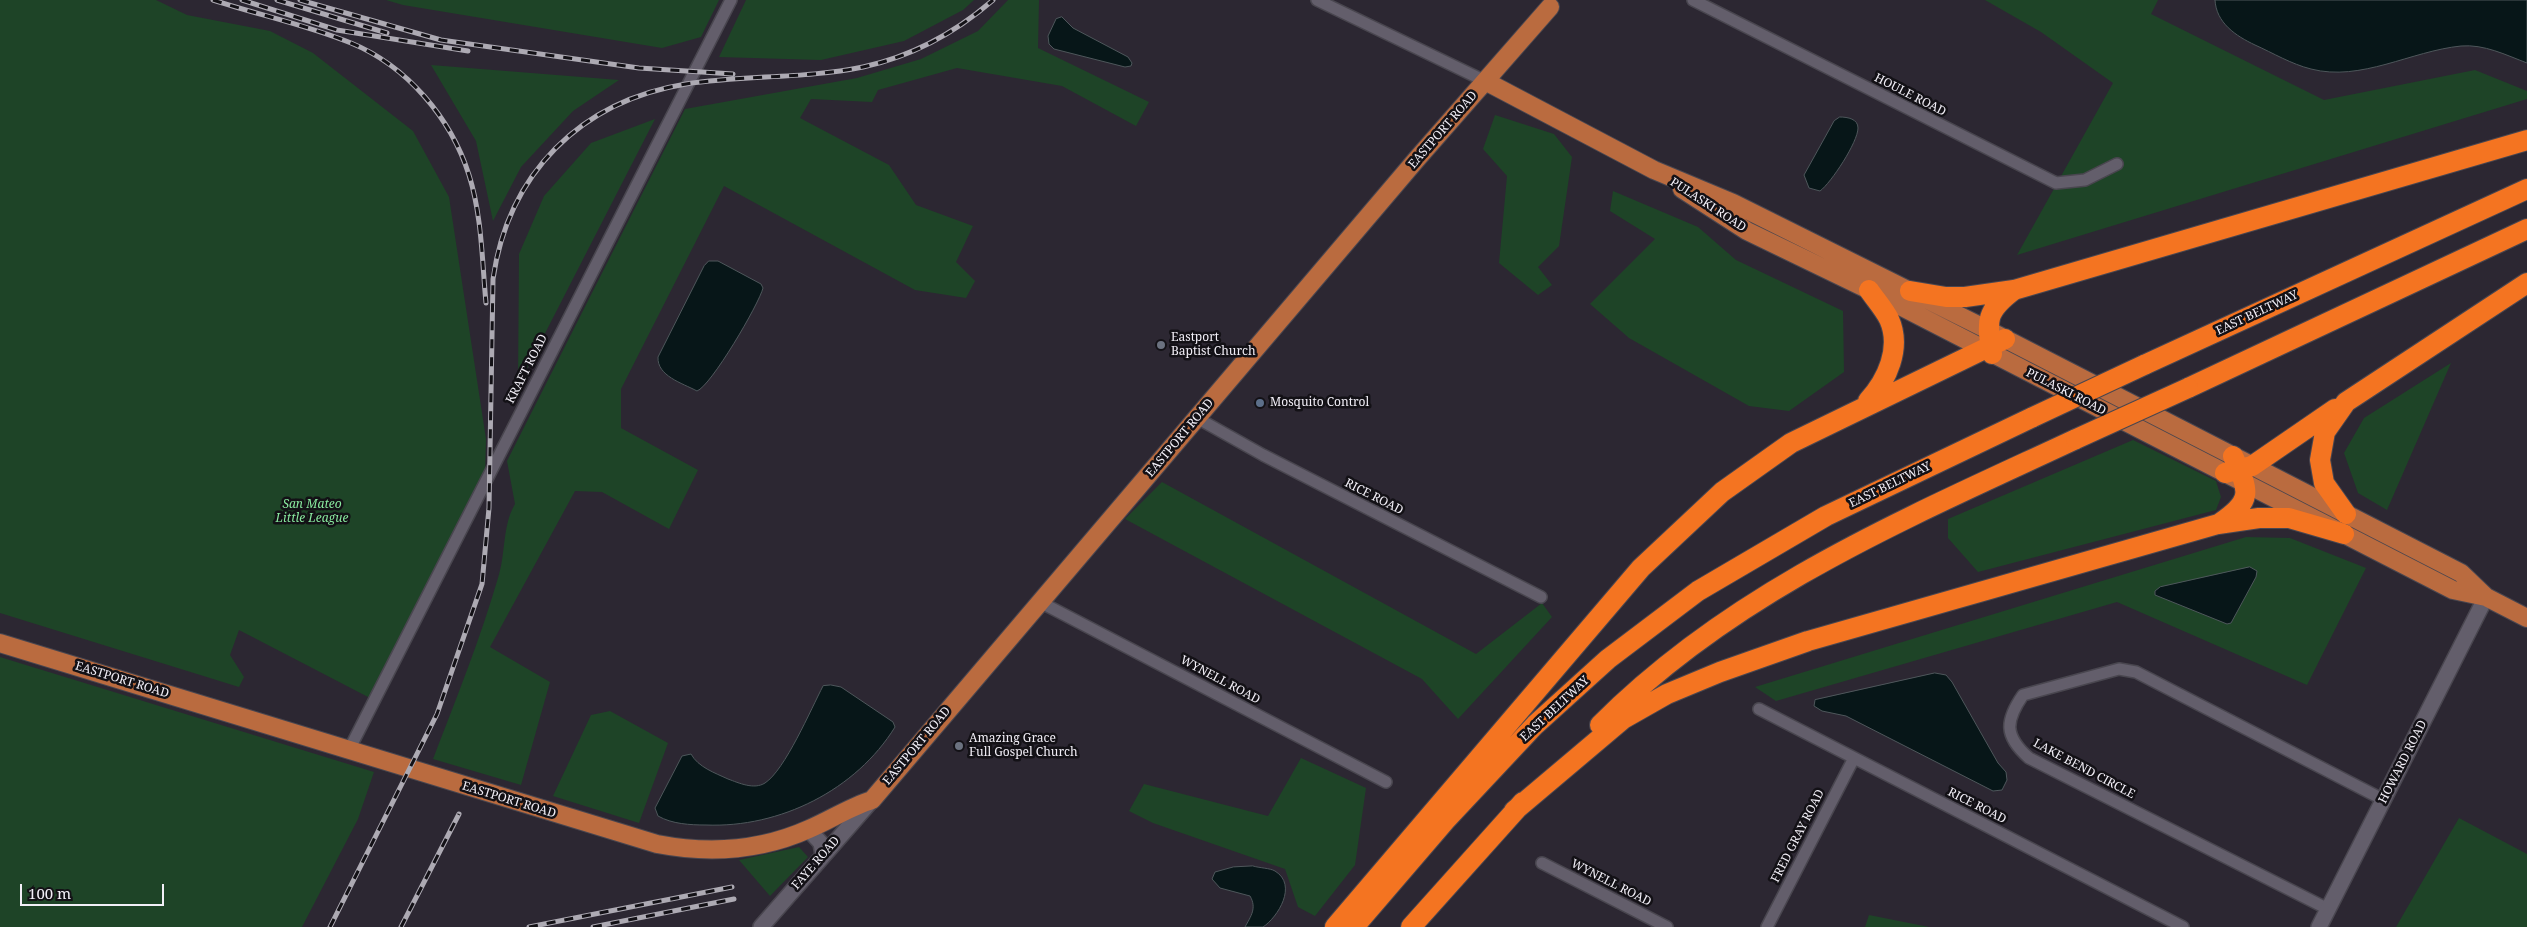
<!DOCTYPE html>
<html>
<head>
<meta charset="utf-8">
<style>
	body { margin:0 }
	#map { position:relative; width:2527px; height:927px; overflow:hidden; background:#2c2732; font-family:"Noto Serif",serif }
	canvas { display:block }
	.scale { position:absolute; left:20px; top:884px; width:144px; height:22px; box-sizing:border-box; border:2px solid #f2eff7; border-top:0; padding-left:6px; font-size:15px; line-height:18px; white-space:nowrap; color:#f2eff7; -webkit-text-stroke:4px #131116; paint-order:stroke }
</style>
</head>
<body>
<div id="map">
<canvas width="2527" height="927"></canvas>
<div class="scale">100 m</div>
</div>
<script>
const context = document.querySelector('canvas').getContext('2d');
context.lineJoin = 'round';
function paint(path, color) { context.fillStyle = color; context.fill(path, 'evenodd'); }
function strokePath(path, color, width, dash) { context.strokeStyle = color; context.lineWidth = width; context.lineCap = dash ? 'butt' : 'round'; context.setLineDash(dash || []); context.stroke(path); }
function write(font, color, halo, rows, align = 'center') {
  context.font = font + ' "Noto Serif",serif'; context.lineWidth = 5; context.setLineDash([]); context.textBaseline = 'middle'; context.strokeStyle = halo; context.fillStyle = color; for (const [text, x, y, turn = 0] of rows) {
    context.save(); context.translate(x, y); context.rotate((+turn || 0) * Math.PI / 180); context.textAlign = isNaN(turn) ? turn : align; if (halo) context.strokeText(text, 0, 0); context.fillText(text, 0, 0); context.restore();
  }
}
const green = new Path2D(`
	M0,0H156L187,15L270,31L313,53L413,131L449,197L486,439L485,473L370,698L239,630L230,655L244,677L239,687L0,613Z
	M386,0H719L701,37L662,48L403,5Z
	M746,0H974L963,10L904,41L821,60L719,57Z
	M1008,0H1039L1038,48L1149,102L1136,126L1062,86L957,68L878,90L872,102L811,99L800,118L889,165L916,205L973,226L956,262L975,281L966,298L915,290L724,186L621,389V428L698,470L669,529L602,492L575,491L490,647L550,682L521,785L433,759C456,699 480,640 498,578C506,553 502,526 515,504L507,461L685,109L857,78L921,59L978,31Z
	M1985,0H2158L2151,14L2324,100L2475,70L2527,91V99L2017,255L2113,83L2041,32Z
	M431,65L619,80L573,111L521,167L493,221L476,141Z
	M1495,115L1554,134L1572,157L1559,246L1538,267L1552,285L1538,295L1499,263L1507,176L1483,149Z
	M655,119L518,386L519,254L544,196L591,143Z
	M1613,191L1698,227L1736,260L1843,311L1844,372L1789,411L1749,406L1629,338L1590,304L1655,239L1610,211Z
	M2451,363L2387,510L2358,493L2344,453L2364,418Z
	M2133,440L2216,481L2221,497L2216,510L1978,572L1948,538V519Z
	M1162,482L1476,654L1542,603L1552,617L1458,719L1422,679L1125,519Z
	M2246,537L2290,538L2366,568L2307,685L2117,602L1776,701L1755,687Z
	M0,657L374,772L358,819L302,927H0Z
	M610,711L668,743L639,823L553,796L591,715Z
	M1301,758L1366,788L1355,865L1315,916L1298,907L1285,869L1153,823L1129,811L1144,784L1268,816Z
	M2459,818L2527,854V927H2396Z
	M799,847L808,857L770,896L739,860Z
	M1869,915L1929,927H1865Z`);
const water = new Path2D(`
	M2215,0H2527V63C2506,55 2484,44 2461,46C2411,51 2361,82 2311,69C2291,64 2273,53 2255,45C2236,36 2216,23 2215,0Z
	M1062,17L1073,28L1128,57L1132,63L1131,66L1125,67L1054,49L1049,44L1048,36L1056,19Z
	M1840,117C1848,117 1858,119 1858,128C1858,142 1831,183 1820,191L1809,188L1804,175L1834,121Z
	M709,261H718L761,284L763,288C759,304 711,386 697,391C682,383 657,376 658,357L704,266Z
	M2250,567L2257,571L2256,577L2231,623L2227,624L2155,595V591L2160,587Z
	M1935,673L1946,675L1952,682L1998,763L2006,772L2007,780L2002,790L1993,791L1846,716L1822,711L1814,706L1815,700Z
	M831,685L841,687L893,722L895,727C856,790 780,828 706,825C690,825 672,824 658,816L655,808L682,756L691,754C698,767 715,773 728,779C739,783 754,790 765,783C785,770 811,709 823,686Z
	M1253,866C1259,868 1270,868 1275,871C1298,885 1278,917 1263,927H1245C1251,916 1257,908 1250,896L1220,888L1212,879L1215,872L1233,867Z`);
const street = new Path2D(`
	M1317,0L1485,81
	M1693,0L2056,183L2085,180L2117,164
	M1197,418L1263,455L1541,597
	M1040,602L1386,782
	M1759,709L2183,927
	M349,750L731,0
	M1542,863L1667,927
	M2328,909L2029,758C2004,736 2005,721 2023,695L2119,669L2136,672L2384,800
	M1767,927L1854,758`);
const secondary = new Path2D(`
	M809,830L821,843L823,855
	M761,927L872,800
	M2319,927L2486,597`);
const primary = new Path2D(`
	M1485,81L1654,170L1733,203L1988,330L2461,573L2486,597
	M1682,189L1747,231L1869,290L2453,590L2486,597L2527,618
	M0,643L657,844C709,854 760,851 809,829C830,820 850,807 872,800L1416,160L1550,7`);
const highway = new Path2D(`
	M1910,291L1946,297H1965L2014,290L2527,140
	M1992,354C1986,320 1986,311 2014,290
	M2144,365L2527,189
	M2188,388L2527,229
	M1868,401C1887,380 1902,348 1889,319C1884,309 1875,299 1869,290
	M2225,473L2252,466L2335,409
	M2346,514L2324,483L2320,460L2325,432L2346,402L2527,283
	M2220,523C2254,500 2249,491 2233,456
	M1600,725C1734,590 1907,518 2076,439
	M1514,811L1623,719L1667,694L1720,672L1808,641L2218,524L2259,518H2289L2344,534
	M1335,927L1641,568L1722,492L1791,443L2005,339
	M1354,927L1445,821L1535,725L1608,659L1698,591L1826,516L2033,417
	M1411,927L1523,802`);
const rail = new Path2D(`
	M213,0C259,15 307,25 351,43C407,66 451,118 469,175C482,216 482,261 486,303
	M242,0L337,30L468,51
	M277,0L387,33
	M300,0L441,40L639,68L733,74
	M330,927L437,714L482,584L489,508L493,279C508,174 580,101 686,84C744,75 805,79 863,67C913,56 955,33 993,0
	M401,927L459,814
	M529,927L732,887
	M593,927L734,899`);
const highwayBridge = new Path2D(`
	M2033,417L2144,365
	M2076,439L2188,388`);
const markers = [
	[1161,345,5,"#6b7280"],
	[1260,403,5,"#5c6f8a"],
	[959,746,5,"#6b7280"]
];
const streetNames = [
	["HOULE ROAD",1910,95,27],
	["EASTPORT ROAD",1443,130,-49],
	["PULASKI ROAD",1708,205,33],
	["EAST BELTWAY",2257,313,-25],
	["KRAFT ROAD",527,369,-63],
	["PULASKI ROAD",2066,392,27],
	["EASTPORT ROAD",1180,438,-50],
	["EAST BELTWAY",1890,485,-26],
	["RICE ROAD",1374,497,27],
	["EASTPORT ROAD",122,680,17],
	["WYNELL ROAD",1220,680,28],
	["EAST BELTWAY",1555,709,-43],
	["EASTPORT ROAD",917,746,-50],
	["HOWARD ROAD",2403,762,-63],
	["LAKE BEND CIRCLE",2084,769,28],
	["EASTPORT ROAD",509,800,17],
	["RICE ROAD",1977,806,27],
	["FRED GRAY ROAD",1798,836,-63],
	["FAYE ROAD",816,863,-49],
	["WYNELL ROAD",1611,883,27]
];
const poiNames = [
	["Eastport",1171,338],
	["Baptist Church",1171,352],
	["Mosquito Control",1270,403],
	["Amazing Grace",969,739],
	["Full Gospel Church",969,753]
];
const parkNames = [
	["San Mateo",312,505],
	["Little League",312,519]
];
paint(green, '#1e4427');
paint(water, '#071618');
strokePath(water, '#4e575b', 1);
strokePath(street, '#49464f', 14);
strokePath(secondary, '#49464f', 18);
strokePath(primary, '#49464f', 20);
strokePath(highway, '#49464f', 22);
strokePath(street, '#635e6b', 11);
strokePath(secondary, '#635e6b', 15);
strokePath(primary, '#ba6b3f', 18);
strokePath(highway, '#f47421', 20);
strokePath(rail, '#adaab3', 5);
strokePath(rail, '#131116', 3, [9]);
strokePath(highwayBridge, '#49464f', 22, []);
strokePath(highwayBridge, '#f47421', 20);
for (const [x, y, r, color] of markers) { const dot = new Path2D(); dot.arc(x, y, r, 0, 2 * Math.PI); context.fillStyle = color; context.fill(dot); strokePath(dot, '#131116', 2); }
write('12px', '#f2eff7', '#131116', streetNames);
write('12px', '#f2eff7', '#131116', poiNames, 'left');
write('italic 12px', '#89ea9f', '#131116', parkNames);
</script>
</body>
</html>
